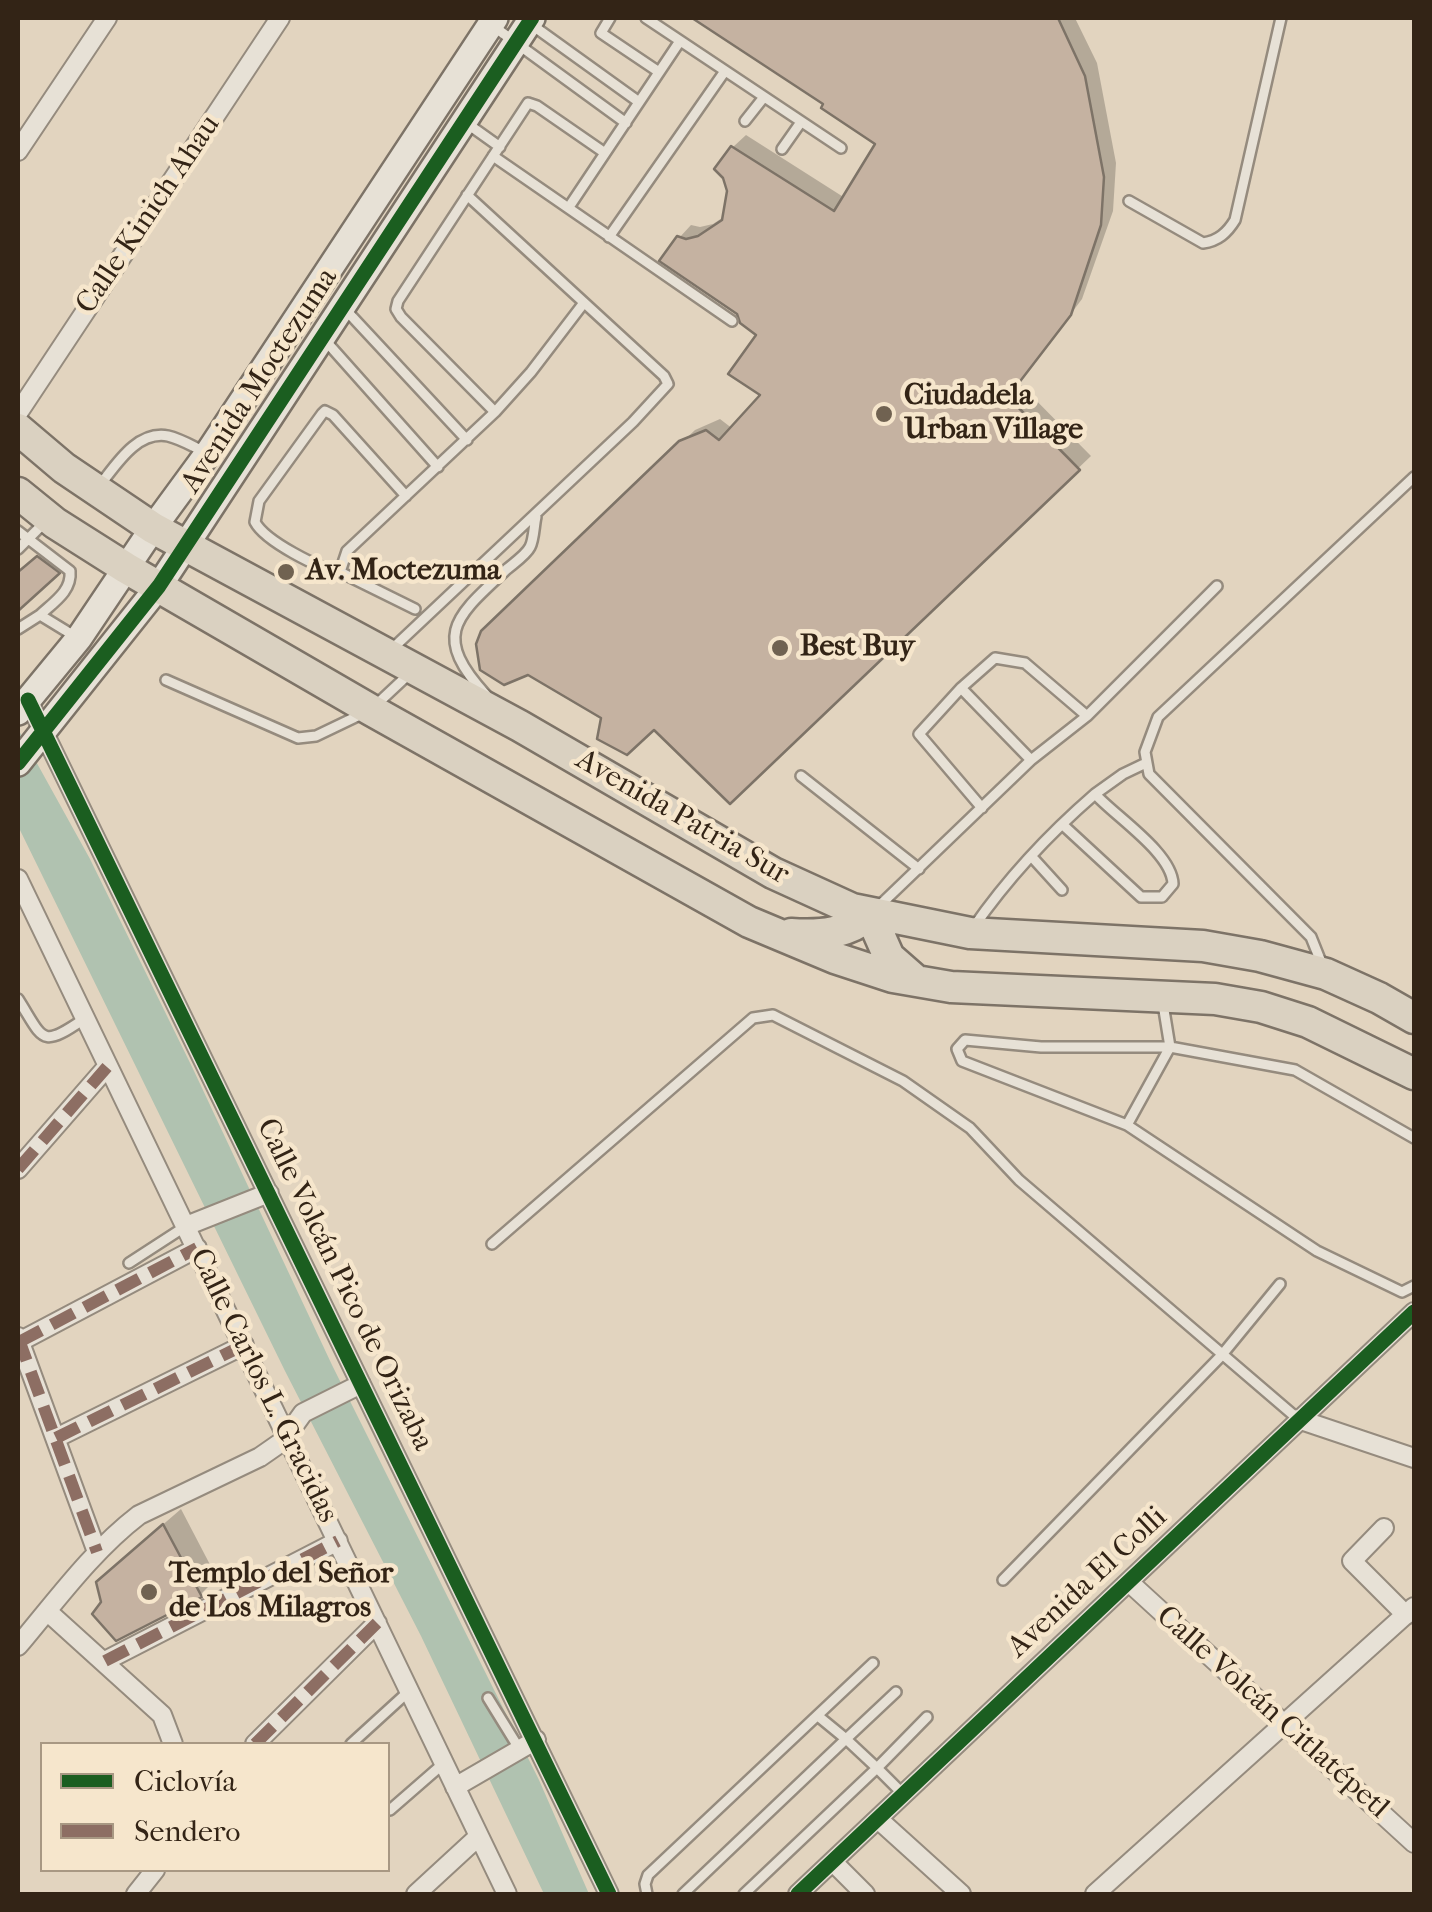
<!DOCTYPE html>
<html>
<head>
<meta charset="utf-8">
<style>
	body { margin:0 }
	#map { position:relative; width:1432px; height:1912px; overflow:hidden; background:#e2d4bf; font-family:"IM FELL French Canon",serif }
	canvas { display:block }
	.frame { position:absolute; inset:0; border:20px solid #332416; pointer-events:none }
	.legend { position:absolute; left:40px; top:1742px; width:350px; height:130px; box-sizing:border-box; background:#f6e6cc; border:2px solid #a89883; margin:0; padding:12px 18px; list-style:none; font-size:30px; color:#332416 }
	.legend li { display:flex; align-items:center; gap:20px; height:50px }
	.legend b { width:50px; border:2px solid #a89883 }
</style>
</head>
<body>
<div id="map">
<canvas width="1432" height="1912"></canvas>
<div class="frame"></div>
<ul class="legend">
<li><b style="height:12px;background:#1b5e20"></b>Ciclovía</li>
<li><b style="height:12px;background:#8d6e63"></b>Sendero</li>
</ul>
</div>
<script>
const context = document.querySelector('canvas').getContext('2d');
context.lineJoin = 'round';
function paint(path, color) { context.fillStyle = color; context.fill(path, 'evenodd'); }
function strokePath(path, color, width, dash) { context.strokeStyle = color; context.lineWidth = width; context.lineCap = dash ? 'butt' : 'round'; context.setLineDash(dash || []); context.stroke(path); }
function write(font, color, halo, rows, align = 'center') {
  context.font = font + ' "IM FELL French Canon",serif'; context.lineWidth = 9; context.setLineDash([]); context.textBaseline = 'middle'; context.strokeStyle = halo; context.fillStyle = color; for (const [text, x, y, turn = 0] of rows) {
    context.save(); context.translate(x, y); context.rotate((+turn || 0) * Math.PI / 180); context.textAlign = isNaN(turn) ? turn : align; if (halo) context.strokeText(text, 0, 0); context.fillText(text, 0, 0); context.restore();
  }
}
const water = new Path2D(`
	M18,729L90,859L194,1071L332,1365L539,1780L589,1894H544L421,1636L285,1371L18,826Z`);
const shadow = new Path2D(`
	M697,18H1075L1097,63L1116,163L1113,211L1082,299L1019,383L1091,456L730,801L654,727L604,717L497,619L695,430L720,419L733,429L764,395L760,334L739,313L679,238L691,225L700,227L713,224L725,216L730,191L725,177L717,169L733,147L746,135L845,198L879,143L826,103Z
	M42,554L61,569L18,608V574Z
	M181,1509L217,1578L200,1595L104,1603L116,1565Z`);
const building = new Path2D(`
	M692,18H1058L1085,76L1104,177L1101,225L1071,315L1008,397L1080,470L730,804L654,730L627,755L597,739L601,718L528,675L504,685L480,670L476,644L481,631L679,441L706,430L719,440L760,395L728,374L756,335L740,323L737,314L659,261L677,236L686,239L698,236L722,220L727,191L723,178L714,169L731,146L834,211L875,144L821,108L823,104Z
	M37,556L60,573L18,611V572Z
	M163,1524L202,1597L116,1641L92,1614L101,1602L96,1582Z`);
const lane = new Path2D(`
	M610,18L601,33L659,72
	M646,18L841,148
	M532,25L639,102
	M493,26L626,123
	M745,121L764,97
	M465,122L500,147
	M782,149L801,122
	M493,156L732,321
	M1129,201L1203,243C1218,241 1227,233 1235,220L1281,18
	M569,207L680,41
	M609,237L725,71
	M344,308L467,440
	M323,338L438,467
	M495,412L401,317L396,309L398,301L528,103L537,106L605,153
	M100,485C116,465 137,430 168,436C181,439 194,447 205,452
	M18,531L70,571C72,591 54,602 40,615L76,637
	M18,549L47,520
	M340,572C319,569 265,541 255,522L259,501L322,414L325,411L333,415L406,496
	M415,609L340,572L347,551L495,412L531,372L583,304
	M18,629L40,615
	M393,648L633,422L668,384L664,376L467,195
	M166,680L298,738L316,736L364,713
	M486,695C430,634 457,616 507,569C514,563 526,555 530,547C534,540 534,525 536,517
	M377,704L409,674
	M1031,760L1087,716L1217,586
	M801,776L919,869
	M1095,794L1123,774L1146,763
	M982,808L919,734L961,688L995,658L1025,663L1087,716
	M1032,857L1062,890
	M878,907L1031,760L961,688
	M973,928C1007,879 1050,833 1095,794C1116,817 1172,853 1173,884L1162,897H1141L1063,825
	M1323,967L1311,937L1149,774L1145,752L1158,717L1414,477
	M18,999C44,1040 40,1049 84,1019
	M1127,1125L1170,1047L1163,1004
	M1414,1138L1295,1070L1170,1047H1041L965,1040L957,1049L962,1061L1127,1125L1317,1251L1402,1292L1414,1286
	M492,1244L753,1018L773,1015L903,1081L970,1128L1019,1180L1298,1419
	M129,1263L186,1226
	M1003,1580L1221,1356L1280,1284
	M488,1698L520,1750
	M818,1716L846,1739L896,1692
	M351,1744L408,1692
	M390,1810L444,1763
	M647,1894L645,1884L648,1875L873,1663
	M683,1894L846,1739L877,1768L927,1717
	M744,1894L877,1768L903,1794`);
const street = new Path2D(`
	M18,151L107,18
	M18,413L280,18
	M28,700L609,1894
	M18,879L507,1894
	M18,1169L107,1067
	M186,1226L269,1193
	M18,1337L97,1552
	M19,1342L197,1248
	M1298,1419L1414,1458
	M56,1438L244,1345
	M1384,1528L1352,1561L1406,1615
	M1130,1583L1414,1843
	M47,1611L162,1715L173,1744
	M18,1646C56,1601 92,1551 139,1515L260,1457L283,1441L303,1413L361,1384
	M105,1661L338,1541
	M255,1744L377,1623
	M455,1787L536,1740
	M878,1819L961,1894
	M833,1862L865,1894
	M136,1894L155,1870
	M416,1894L479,1836
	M798,1894L1414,1312
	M1095,1894L1414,1607`);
const secondary = new Path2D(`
	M18,712L79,638L153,528L208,453L495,18
	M18,763L159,586L532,18`);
const primary = new Path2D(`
	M18,429L64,468L153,528L520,726L773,873L852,909L970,933L1203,946L1260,956L1326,974L1379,998L1414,1018
	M18,493L55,523L126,568L371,710L749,922L835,958L893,977L951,987L1215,999L1261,1007L1308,1022L1414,1074
	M791,934C820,936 848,934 870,914L889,957L913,978`);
const quiet = new Path2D(`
	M18,1169L107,1067
	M18,1337L97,1552
	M19,1342L197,1248
	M56,1438L244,1345
	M105,1661L338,1541
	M255,1744L377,1623`);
const cycleway = new Path2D(`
	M28,700L609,1894
	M18,763L159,586L532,18
	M798,1894L1414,1312`);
const markers = [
	[884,414,10,"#706251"],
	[286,572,10,"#706251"],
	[780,648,10,"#706251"],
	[149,1592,10,"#706251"]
];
const streetNames = [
	["Calle Kinich Ahau",149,215,-56],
	["Avenida Moctezuma",260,381,-57],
	["Avenida Patria Sur",682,818,30],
	["Calle Volcán Pico de Orizaba",344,1285,64],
	["Calle Carlos L. Gracidas",263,1386,64],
	["Avenida El Colli",1088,1583,-43],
	["Calle Volcán Citlatépetl",1272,1713,42]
];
const poiNames = [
	["Ciudadela",904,397],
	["Urban Village",904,431],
	["Av. Moctezuma",306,572],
	["Best Buy",800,648],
	["Templo del Señor",169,1575],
	["de Los Milagros",169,1609]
];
paint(water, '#b0c2b0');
paint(shadow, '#0003');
paint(building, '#c5b2a1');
strokePath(building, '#7d7367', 2.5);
strokePath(lane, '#958b7e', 14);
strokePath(street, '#958b7e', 22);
strokePath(secondary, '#7d7367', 30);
strokePath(primary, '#7d7367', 35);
strokePath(lane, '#e7e1d6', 9);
strokePath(street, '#e7e1d6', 18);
strokePath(secondary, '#e7e1d6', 25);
strokePath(primary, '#dad1c1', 30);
strokePath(quiet, '#8d6e63', 12, [25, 12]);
strokePath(cycleway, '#1b5e20', 15);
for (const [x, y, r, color] of markers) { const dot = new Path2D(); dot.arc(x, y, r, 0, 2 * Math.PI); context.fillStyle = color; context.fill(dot); strokePath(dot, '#f6e6cc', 4); }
write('30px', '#332416', '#f6e6cc', streetNames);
write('bold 30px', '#332416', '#f6e6cc', poiNames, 'left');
</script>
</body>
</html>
